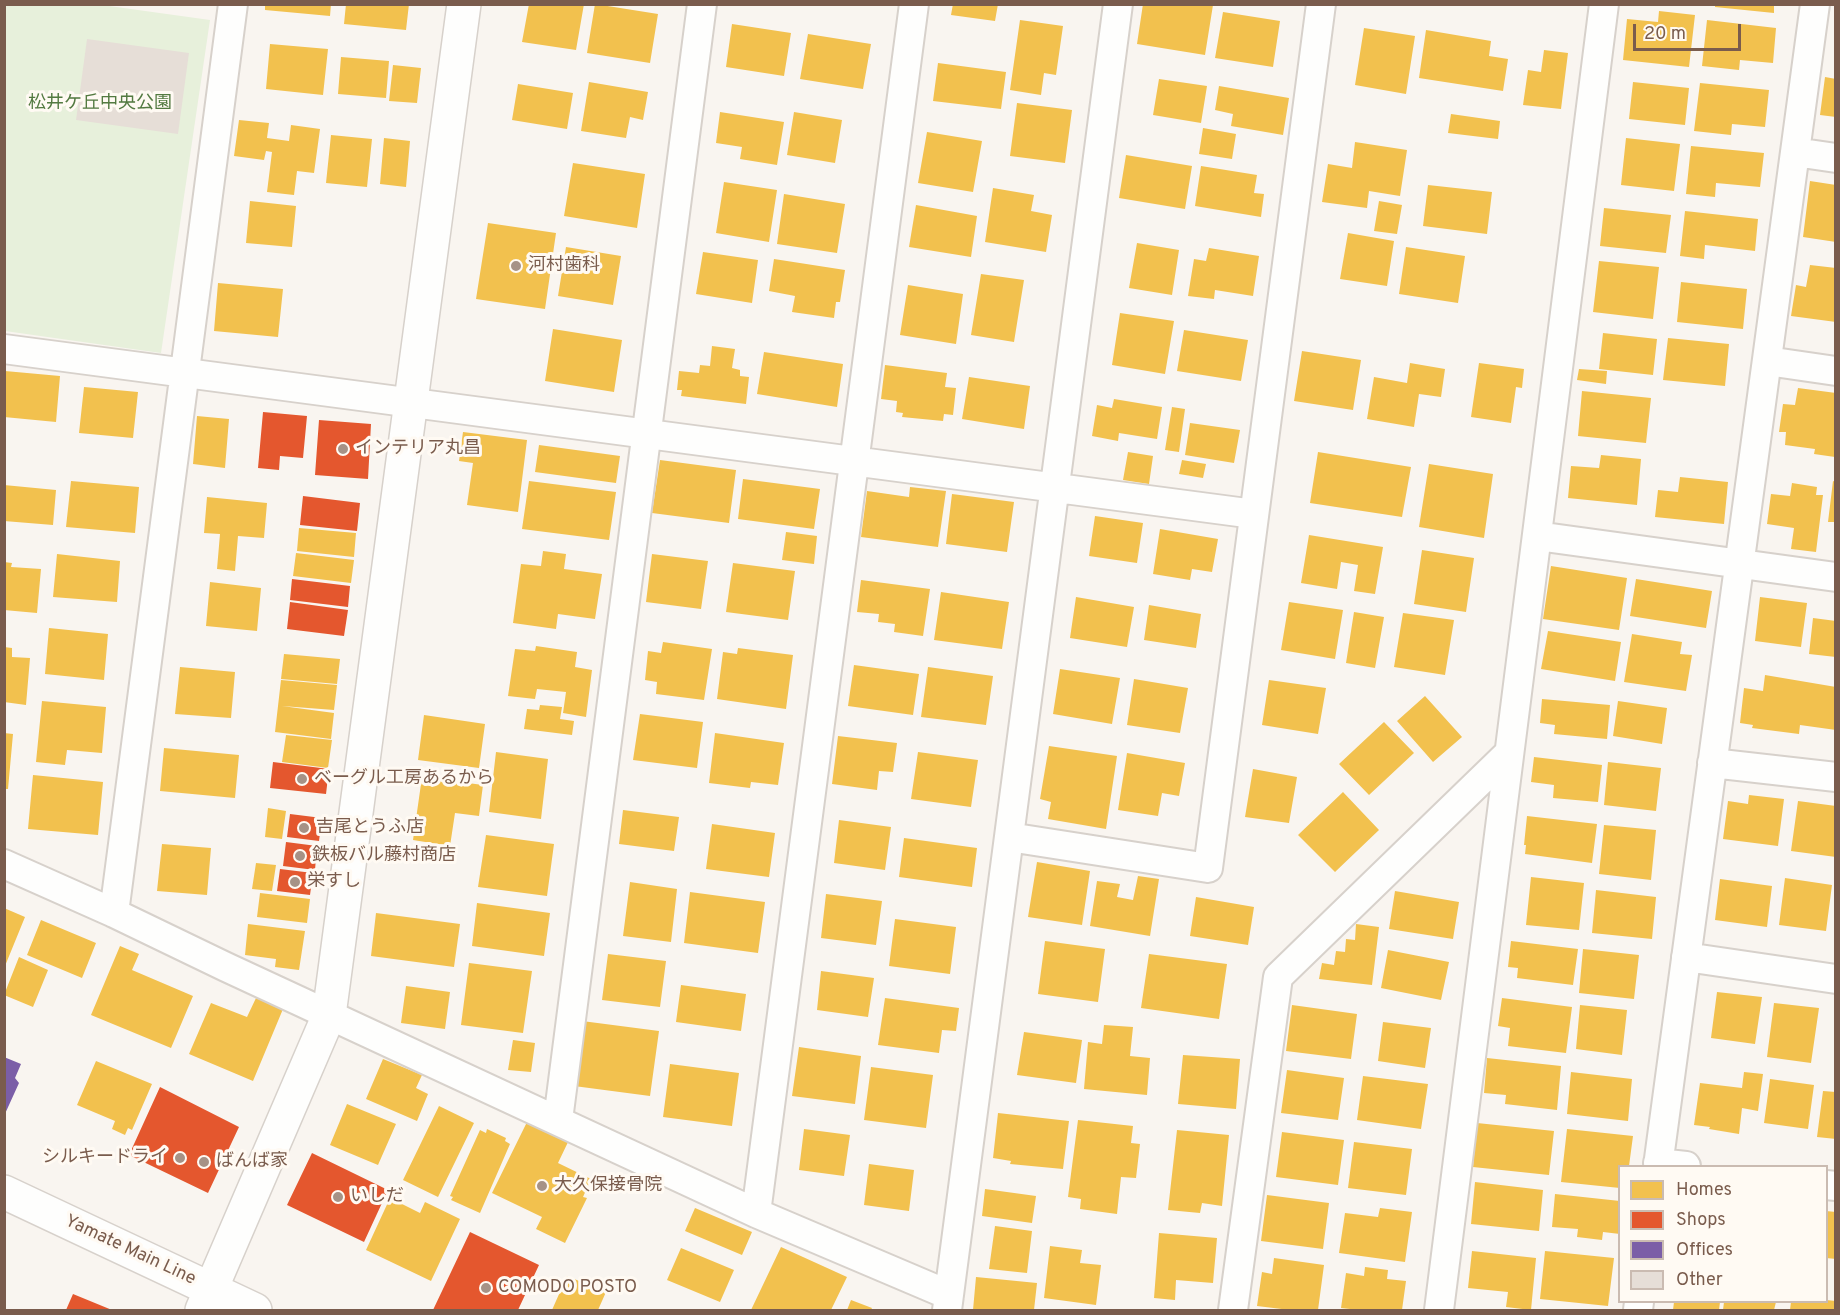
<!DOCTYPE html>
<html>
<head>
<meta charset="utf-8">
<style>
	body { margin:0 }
	#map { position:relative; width:1840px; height:1315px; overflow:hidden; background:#f9f5f0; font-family:Overpass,sans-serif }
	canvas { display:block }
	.frame { position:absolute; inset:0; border:6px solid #7a5c4d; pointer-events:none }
	.legend { position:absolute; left:1618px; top:1165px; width:210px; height:138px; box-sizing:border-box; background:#fffaf3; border:2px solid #cabbb1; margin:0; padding:8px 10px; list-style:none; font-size:18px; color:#7a5c4d }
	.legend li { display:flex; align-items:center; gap:12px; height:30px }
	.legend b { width:30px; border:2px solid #cabbb1 }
	.scale { position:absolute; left:1633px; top:24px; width:108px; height:27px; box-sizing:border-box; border:3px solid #7a5c4d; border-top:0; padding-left:8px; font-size:18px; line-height:21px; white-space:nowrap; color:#7a5c4d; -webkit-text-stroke:4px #fffaf3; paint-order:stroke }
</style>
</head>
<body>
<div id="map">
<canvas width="1840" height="1315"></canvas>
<div class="frame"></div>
<ul class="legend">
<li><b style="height:16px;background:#f2c14e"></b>Homes</li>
<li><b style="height:16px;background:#e4572e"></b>Shops</li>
<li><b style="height:16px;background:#7b5ea7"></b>Offices</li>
<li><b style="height:16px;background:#e6ded7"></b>Other</li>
</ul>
<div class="scale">20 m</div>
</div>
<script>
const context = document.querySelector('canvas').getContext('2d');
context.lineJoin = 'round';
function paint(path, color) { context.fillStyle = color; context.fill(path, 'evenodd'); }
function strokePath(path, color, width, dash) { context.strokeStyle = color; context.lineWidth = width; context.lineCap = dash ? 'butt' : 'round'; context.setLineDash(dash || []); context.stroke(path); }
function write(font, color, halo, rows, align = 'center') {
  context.font = font + ' Overpass,"Noto Sans JP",sans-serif'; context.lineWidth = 6; context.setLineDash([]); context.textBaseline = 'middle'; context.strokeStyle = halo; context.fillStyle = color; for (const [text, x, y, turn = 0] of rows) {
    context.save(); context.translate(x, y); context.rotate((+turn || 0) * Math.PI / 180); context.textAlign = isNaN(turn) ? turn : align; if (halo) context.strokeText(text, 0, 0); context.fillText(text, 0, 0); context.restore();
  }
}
const green = new Path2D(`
	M5,5H102L210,20L161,353L5,331Z`);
const homes = new Path2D(`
	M265,4H331L330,16L265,10Z
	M346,4H409L406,30L344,24Z
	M529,4H584L576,50L522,42Z
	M595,4L658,14L650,63L587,53Z
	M953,4H998L995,21L951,15Z
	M1143,4L1213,5L1205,55L1137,44Z
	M1715,4H1774V13L1715,7Z
	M1659,11L1695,15L1689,67L1623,60L1627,19L1658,22Z
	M1223,12L1280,21L1273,67L1215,58Z
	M1020,20L1063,26L1056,75L1044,73L1041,95L1010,90Z
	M1707,20L1776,28L1773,63L1740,60L1739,70L1702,66Z
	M732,24L791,33L784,76L726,67Z
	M1364,28L1415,36L1406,94L1355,85Z
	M1426,30L1491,41L1489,56L1508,59L1503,91L1419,78Z
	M808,34L871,44L863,89L800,79Z
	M270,44L328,49L323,95L266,89Z
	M1544,50L1568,53L1561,109L1523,105L1528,70L1541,72Z
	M341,57L389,61L386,98L338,94Z
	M938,63L1006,72L1001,109L933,101Z
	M393,65L421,68L417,103L389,101Z
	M1825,77L1836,79V117L1820,115Z
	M1159,79L1207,86L1201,123L1153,115Z
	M589,82L648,92L643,120L630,117L626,138L581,131Z
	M1633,82L1689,88L1685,125L1629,119Z
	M1700,83L1769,90L1765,127L1732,124L1731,135L1694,131Z
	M518,84L573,93L567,129L512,120Z
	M1219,86L1289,98L1283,135L1231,126L1233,114L1215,110Z
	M1017,103L1072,110L1065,163L1010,156Z
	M720,112L784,122L777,165L740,159L742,147L716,143Z
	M794,112L842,120L835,163L787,155Z
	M1451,114L1500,121L1498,139L1448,133Z
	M239,120L269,123L267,138L289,141L291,125L320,129L314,173L297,171L294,195L267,192L272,152L266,151L264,160L234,156Z
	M1203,128L1236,134L1232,159L1199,154Z
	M927,132L982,141L973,192L918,183Z
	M331,135L372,139L367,187L326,183Z
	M384,138L410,141L406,187L380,184Z
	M1626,138L1680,144L1674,191L1621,185Z
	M1355,142L1407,150L1400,196L1369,191L1367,208L1322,202L1328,164L1352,168Z
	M1691,146L1764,153L1760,187L1716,183L1715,197L1686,194Z
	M1126,155L1192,166L1185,209L1119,198Z
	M573,163L645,174L637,228L564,216Z
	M1201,166L1257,175L1254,193L1264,194L1261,217L1195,206Z
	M1810,181L1836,185V242L1803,237Z
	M724,182L777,190L769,242L716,233Z
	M1428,185L1492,192L1487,234L1423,226Z
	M993,188L1034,195L1031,211L1052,215L1046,252L985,242Z
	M784,194L845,204L837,253L777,244Z
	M250,201L296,206L292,247L246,243Z
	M1379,201L1402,205L1397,234L1374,231Z
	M916,205L977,216L971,257L909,247Z
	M1604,208L1671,215L1666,253L1600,246Z
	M1685,211L1758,219L1755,251L1705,245L1704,259L1680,256Z
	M488,223L556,233L545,309L476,299Z
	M1348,233L1394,241L1387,286L1340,279Z
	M1137,243L1179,250L1172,295L1129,288Z
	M566,247L621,256L613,305L558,296Z
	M1406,247L1465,256L1458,303L1399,294Z
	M1209,248L1259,256L1253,296L1215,290L1214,299L1188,296L1194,259L1206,261Z
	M703,252L758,260L752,303L696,294Z
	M774,259L845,270L840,302H836L834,318L792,312L795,296L769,291Z
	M1599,261L1659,267L1653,319L1593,312Z
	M1810,265L1836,268V322L1791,316L1796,285L1806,287Z
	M981,274L1024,280L1014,342L971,335Z
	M1681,282L1747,289L1743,329L1677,322Z
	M218,283L283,289L278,337L214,331Z
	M908,285L963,294L956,344L900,335Z
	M1120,313L1174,321L1165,374L1112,365Z
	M553,329L622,340L614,392L545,381Z
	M1184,330L1248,340L1241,381L1177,371Z
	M1603,333L1657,339L1653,375L1599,369Z
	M1668,338L1729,344L1725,386L1663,380Z
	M712,346L735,349L732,368L740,370V376L749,377L746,404L681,396L682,390H677L679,371L699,373L700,365L710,366Z
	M1302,351L1361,360L1353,410L1294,401Z
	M764,352L843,364L837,407L757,394Z
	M1410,363L1445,369L1441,397L1419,394L1414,427L1367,419L1374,377L1407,383Z
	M1479,363L1524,369L1522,388L1516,387L1511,423L1471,417Z
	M885,365L947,373L945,387L956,388L953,415L944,414L943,421L902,417L903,413L896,412L897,401L881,399Z
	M1579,369L1607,371L1606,384L1577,380Z
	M5,371L60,376L56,422L4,417Z
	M969,377L1030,386L1024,429L962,419Z
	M84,387L138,392L133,438L79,433Z
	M1798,388L1836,393L1835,457L1814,454L1815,449L1785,445L1786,432H1779L1783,404L1795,405Z
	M1582,391L1651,398L1646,443L1578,436Z
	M1114,399L1162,407L1157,439L1119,433L1118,441L1092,436L1097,405L1112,408Z
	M1172,407L1185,409L1179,452L1165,450Z
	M197,416L229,419L225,468L193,464Z
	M1190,423L1240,430L1234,463L1185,455Z
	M463,432L527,440L518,512L467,505L473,463L459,461Z
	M539,445L620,456L616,483L535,472Z
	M1128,452L1153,456L1149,484L1123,480Z
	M1318,452L1411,467L1402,517L1310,503Z
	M1601,455L1641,459L1637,505L1568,498L1571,466L1599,468Z
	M660,460L736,470L729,523L652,513Z
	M1182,460L1206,464L1203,478L1179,474Z
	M1429,464L1493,474L1484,538L1419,527Z
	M1680,477L1728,482L1724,524L1655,517L1658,490L1678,492Z
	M743,479L820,489L814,529L738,519Z
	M71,481L139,487L135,533L66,527Z
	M529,481L616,492L609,540L522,529Z
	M1833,481L1836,482V522H1828Z
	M1792,483L1817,487L1816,495H1823L1816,552L1791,549L1794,528L1767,524L1771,494L1790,496Z
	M4,485L56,490L53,525L4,521Z
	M910,487L946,491L938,547L861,537L867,491L909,497Z
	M952,494L1014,502L1007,552L946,544Z
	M207,497L267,503L264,538L238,536L235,571L217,569L220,534L204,533Z
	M1095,516L1143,523L1137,563L1089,556Z
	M299,528L356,533L354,557L297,551Z
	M1160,529L1218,539L1212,572L1192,569L1190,580L1153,574Z
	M786,532L817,536L814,564L782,560Z
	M1309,535L1383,547L1375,594L1354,591L1358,565L1341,562L1337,589L1301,583Z
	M1422,550L1474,558L1466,612L1414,604Z
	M543,551L566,554L564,569L602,574L595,619L558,614L556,629L513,623L521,564L541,566Z
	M296,553L354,560L351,583L293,576Z
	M57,554L120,561L117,602L53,597Z
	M652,554L708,561L701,609L646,602Z
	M4,562L12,563L11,567L41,569L37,613L4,610Z
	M733,563L795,571L788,620L726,612Z
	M1551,566L1627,578L1619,630L1543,619Z
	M1636,579L1712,591L1706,628L1630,616Z
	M861,580L930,589L923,636L894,632L895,624L878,622L879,614L857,612Z
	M210,582L261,588L257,631L206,626Z
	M941,592L1009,602L1002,649L934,640Z
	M1076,597L1134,607L1127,647L1070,638Z
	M1760,597L1807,603L1801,647L1755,641Z
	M1289,602L1343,610L1335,659L1281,650Z
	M1149,605L1201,614L1196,648L1144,640Z
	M1354,612L1384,617L1375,668L1346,663Z
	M1403,613L1454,620L1445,675L1394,667Z
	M1813,618L1836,621V657L1809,654Z
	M49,628L108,634L104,680L45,674Z
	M1548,631L1621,642L1615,681L1541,669Z
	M1632,634L1682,642L1680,654L1692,655L1686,691L1624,682Z
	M663,642L712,649L704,700L656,694L657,682L645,680L648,651L661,653Z
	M536,646L577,652L575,667L592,670L586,717L563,713L566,692L537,689L535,699L508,696L515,649L535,651Z
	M4,647L12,648V657L30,658L26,705L4,702Z
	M738,648L793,655L786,709L717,699L723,652L737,654Z
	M284,654L340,659L337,684L281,679Z
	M854,665L919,674L913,715L848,706Z
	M180,667L235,672L231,718L175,714Z
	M928,667L993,676L986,725L921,717Z
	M1060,669L1120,678L1112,724L1053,714Z
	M1765,675L1836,687V730L1800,725L1799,734L1752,728L1753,725L1740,723L1744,688L1763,691Z
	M1134,679L1188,688L1180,733L1127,725Z
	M281,680L337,685L334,710L282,706L334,713L331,739L275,732Z
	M1269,680L1326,688L1318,734L1262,725Z
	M1425,696L1462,737L1433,762L1397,721Z
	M1542,699L1610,705L1607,739L1554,734L1555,725L1540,723Z
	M42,701L106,707L102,753L67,750L65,765L36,762Z
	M1618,701L1667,708L1662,744L1613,736Z
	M540,705L562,707L560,719L574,721L572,735L524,729L527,709L539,710Z
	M640,714L703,722L697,768L633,760Z
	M424,715L485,724L479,768L418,760Z
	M1384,722L1414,753L1369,795L1339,764Z
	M4,733L13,734L8,789H4Z
	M715,733L784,743L778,785L751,782L750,788L709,783Z
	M286,735L332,740L328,768L282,762Z
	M838,736L897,743L893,772L879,771L877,790L832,784Z
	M1049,746L1117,756L1106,829L1048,819L1051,802L1040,799Z
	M164,748L239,755L235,798L160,791Z
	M496,752L548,759L541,819L489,812Z
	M918,752L978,760L971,807L911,799Z
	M1127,753L1185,763L1179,796L1162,793L1158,816L1118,810Z
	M1534,757L1602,765L1598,802L1553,798L1554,785L1531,782Z
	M1608,762L1661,768L1656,811L1604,805Z
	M1253,769L1297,777L1289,823L1245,817Z
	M33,775L103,782L98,835L28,829Z
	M422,777L483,785L479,816L455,813L450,846L413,840Z
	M1343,792L1379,830L1335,872L1298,835Z
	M1749,795L1784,799L1778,846L1723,839L1728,801L1748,804Z
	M1798,801L1836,806V857L1791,851Z
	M268,808L286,811L282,839L265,837Z
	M623,810L679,817L674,851L619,844Z
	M1527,816L1597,824L1592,863L1525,854L1526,845H1524Z
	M839,820L891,827L885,870L834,863Z
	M712,824L775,833L769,877L706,869Z
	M1604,825L1656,830L1651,880L1599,874Z
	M486,835L554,844L547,896L478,887Z
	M904,838L977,848L972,887L899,877Z
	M162,844L211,848L207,895L157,891Z
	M1037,862L1090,871L1082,925L1028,917Z
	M256,863L276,865L272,891L252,889Z
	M1138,876L1159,879L1150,936L1090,926L1097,881L1120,884L1117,897L1133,900Z
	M1531,877L1584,883L1579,930L1526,925Z
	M1785,878L1832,885L1826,931L1779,925Z
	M1720,879L1772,886L1767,927L1715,920Z
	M630,882L677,889L671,942L623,936Z
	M1596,890L1656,897L1652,939L1592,933Z
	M1395,891L1459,902L1453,939L1389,929Z
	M690,892L765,902L758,953L684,943Z
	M260,893L310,899L307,923L257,917Z
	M826,894L882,901L876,945L821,938Z
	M1196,897L1254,907L1248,945L1190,936Z
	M477,903L550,913L544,956L472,946Z
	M4,908L25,917L5,966H4Z
	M376,913L460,924L454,967L371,956Z
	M895,919L956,927L950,974L889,966Z
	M41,920L96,943L82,978L27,955Z
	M248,924L305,931L299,970L275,967L276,959L245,955Z
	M1356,924L1379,927L1372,985L1319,979L1322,963L1334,965L1336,951L1345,952L1346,939L1355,940Z
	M1045,941L1105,949L1098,1002L1038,994Z
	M1511,941L1578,949L1573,985L1517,978L1518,968L1508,967Z
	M120,946L139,954L132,970L193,996L171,1048L91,1015Z
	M1583,949L1639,955L1634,999L1579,993Z
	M1388,950L1449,962L1441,1000L1381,988Z
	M608,954L666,961L660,1007L602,1000Z
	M1149,954L1227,964L1219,1019L1141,1008Z
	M19,957L48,970L33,1007L4,995Z
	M469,963L532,971L523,1033L461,1025Z
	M821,971L874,978L868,1017L817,1010Z
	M681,985L746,994L741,1031L676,1022Z
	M406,986L450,992L445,1029L401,1023Z
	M1717,992L1762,997L1755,1044L1711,1038Z
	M256,998L283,1009L253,1081L189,1054L211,1003L247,1017Z
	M885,998L959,1008L956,1031L942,1030L939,1053L878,1045Z
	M1502,998L1572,1007L1566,1053L1508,1046L1510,1028L1498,1026Z
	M1774,1003L1819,1008L1811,1063L1767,1057Z
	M1292,1005L1357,1014L1351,1059L1286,1051Z
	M1580,1005L1627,1010L1622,1055L1576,1049Z
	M582,1021L659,1031L650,1096L574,1086Z
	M1383,1022L1431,1028L1425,1068L1378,1061Z
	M1104,1025L1133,1027L1130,1056L1150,1058L1147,1095L1084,1089L1088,1042L1102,1044Z
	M1024,1032L1082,1040L1076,1083L1017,1075Z
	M513,1040L535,1043L531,1072L508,1070Z
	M799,1047L861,1056L855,1104L792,1096Z
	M1183,1055L1240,1059L1236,1109L1178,1104Z
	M1487,1058L1561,1066L1557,1110L1505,1104L1506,1095L1484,1093Z
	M383,1059L422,1075L416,1088L428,1094L417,1121L366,1099Z
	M96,1061L152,1084L132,1130L128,1128L125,1135L112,1129L115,1121L77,1105Z
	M670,1064L739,1073L732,1126L663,1117Z
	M871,1067L933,1075L926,1128L864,1120Z
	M1287,1070L1344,1078L1338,1120L1281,1113Z
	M1571,1072L1632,1079L1628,1121L1567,1114Z
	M1744,1072L1763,1074L1758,1111L1742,1108L1739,1134L1709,1129L1710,1127L1694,1125L1700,1083L1742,1088Z
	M1363,1076L1428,1084L1421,1129L1357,1120Z
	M1770,1079L1814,1085L1808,1129L1764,1123Z
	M1823,1091L1836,1092V1139L1817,1137Z
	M347,1104L396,1124L378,1165L330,1145Z
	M439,1106L474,1123L438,1197L403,1180Z
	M998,1113L1069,1121L1063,1169L1010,1164L1011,1161L993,1158Z
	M528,1120L569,1140L558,1163L591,1179L583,1197L587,1198L565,1243L536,1229L542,1217L492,1193Z
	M1078,1120L1133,1126L1131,1143L1140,1144L1136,1178L1121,1177L1117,1214L1080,1209L1081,1199L1068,1197Z
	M1477,1123L1554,1131L1549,1175L1473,1167Z
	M487,1129L506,1138L505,1141L510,1144L480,1213L451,1200L453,1197L450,1196L480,1130L486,1133Z
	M804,1129L850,1135L844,1176L799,1170Z
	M1567,1129L1633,1136L1629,1166H1620V1188L1561,1182Z
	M1177,1130L1229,1135L1222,1206L1202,1203L1200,1213L1168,1210Z
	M1282,1132L1344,1140L1338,1185L1276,1177Z
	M1354,1142L1412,1149L1406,1195L1348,1188Z
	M869,1164L914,1170L909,1211L864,1205Z
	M1475,1182L1543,1190L1539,1231L1471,1224Z
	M985,1189L1036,1196L1032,1223L982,1216Z
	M1555,1194L1620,1201V1234L1603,1232L1602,1240L1577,1237L1578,1229L1552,1227Z
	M1267,1195L1329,1203L1323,1249L1261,1241Z
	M390,1198L420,1213L425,1202L460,1219L431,1281L366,1250Z
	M695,1208L752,1232L742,1255L685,1231Z
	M1380,1208L1412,1212L1405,1262L1339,1253L1345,1213L1378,1217Z
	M1826,1211L1836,1212V1259L1826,1258Z
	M995,1226L1032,1231L1027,1273L989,1269Z
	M1159,1233L1217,1238L1213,1283L1176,1280L1175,1300L1154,1298Z
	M1050,1246L1082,1250L1080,1263L1101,1265L1096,1305L1044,1298Z
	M781,1247L847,1277L831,1310H751Z
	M681,1248L734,1270L720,1302L667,1280Z
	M1472,1251L1536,1258L1531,1310L1506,1307L1508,1292L1468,1288Z
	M1545,1251L1614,1258L1608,1306L1540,1299Z
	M1274,1258L1324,1265L1318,1310H1290L1257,1306L1262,1272L1272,1274Z
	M1365,1267L1388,1270L1387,1279L1406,1281L1402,1310H1359L1341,1308L1346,1273L1364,1276Z
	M567,1276L606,1292L598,1310H552Z
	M976,1277L1037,1283L1034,1310H973Z
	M851,1300L872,1308L871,1310H847Z
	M1826,1300L1836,1301V1310H1790L1791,1302H1826Z
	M1674,1302H1720L1719,1310H1673Z
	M1724,1302H1776L1774,1310H1723Z`);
const shops = new Path2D(`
	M263,412L307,416L303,458L280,456L279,470L258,468Z
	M319,420L371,424L368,479L315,475Z
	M303,496L360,503L357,531L300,525Z
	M292,579L350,586L348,607L290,600Z
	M290,602L348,610L344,636L287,629Z
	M273,762L329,769L326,794L270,788Z
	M290,814L322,818L319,841L287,837Z
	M286,842L317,846L315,870L283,866Z
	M280,869L313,873L310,895L277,891Z
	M160,1087L239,1127L208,1193L129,1155Z
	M312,1153L388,1190L364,1242L287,1205Z
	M470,1232L539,1265L518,1310H433Z
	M73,1294L112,1310H66Z`);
const offices = new Path2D(`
	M4,1057L21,1064L15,1078L19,1083L4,1116Z`);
const building = new Path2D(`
	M87,39L189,53L178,134L76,120Z`);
const minor = new Path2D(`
	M1795,152L1836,158
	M4,349L1254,514
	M1767,361L1836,371
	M1537,536L1836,577
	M1712,763L1836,777
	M1009,837L1208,868L1321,4
	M4,864L114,913L226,967L756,1213L949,1295
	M114,913L233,4
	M1686,957L1836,979
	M558,1120L702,4
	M1658,1163L1686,1166
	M1658,1166L1815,4
	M1826,1185L1836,1186
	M756,1213L914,4
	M947,1310L1118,4
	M1233,1310L1278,977L1509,753
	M1439,1310L1604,4
	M1638,1310L1639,1302`);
const tertiary = new Path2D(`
	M4,1192L255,1310
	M202,1310L329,1015L464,4`);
const markers = [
	[516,266,6,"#a69286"],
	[343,449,6,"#a69286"],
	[302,779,6,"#a69286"],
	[304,828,6,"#a69286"],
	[300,856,6,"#a69286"],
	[295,882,6,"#a69286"],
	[180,1158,6,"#a69286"],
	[204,1162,6,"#a69286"],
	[542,1186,6,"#a69286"],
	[338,1197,6,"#a69286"],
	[486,1288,6,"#a69286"]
];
const parkNames = [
	["松井ケ丘中央公園",100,104]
];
const poiNames = [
	["河村歯科",528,266],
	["インテリア丸昌",355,449],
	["ベーグル工房あるから",314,779],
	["吉尾とうふ店",316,828],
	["鉄板バル藤村商店",312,856],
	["栄すし",307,882],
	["シルキードライ",168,1158,"right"],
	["ばんば家",216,1162],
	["大久保接骨院",554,1186],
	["いしだ",350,1197],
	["COMODO POSTO",498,1288]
];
const streetNames = [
	["Yamate Main Line",130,1251,25]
];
paint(green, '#e7f0db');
paint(homes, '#f2c14e');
paint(shops, '#e4572e');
paint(offices, '#7b5ea7');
paint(building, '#e6ded7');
strokePath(minor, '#d7d1cb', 32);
strokePath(tertiary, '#d7d1cb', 36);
strokePath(minor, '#fefefd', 28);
strokePath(tertiary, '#fefefd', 33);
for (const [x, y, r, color] of markers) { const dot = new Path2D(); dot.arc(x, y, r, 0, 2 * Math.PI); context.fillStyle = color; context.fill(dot); strokePath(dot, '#fffaf3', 2); }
write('18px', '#537a41', '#fffaf3', parkNames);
write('18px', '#7a5c4d', '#fffaf3', poiNames, 'left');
write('18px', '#7a5c4d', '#fffaf3', streetNames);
</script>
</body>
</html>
